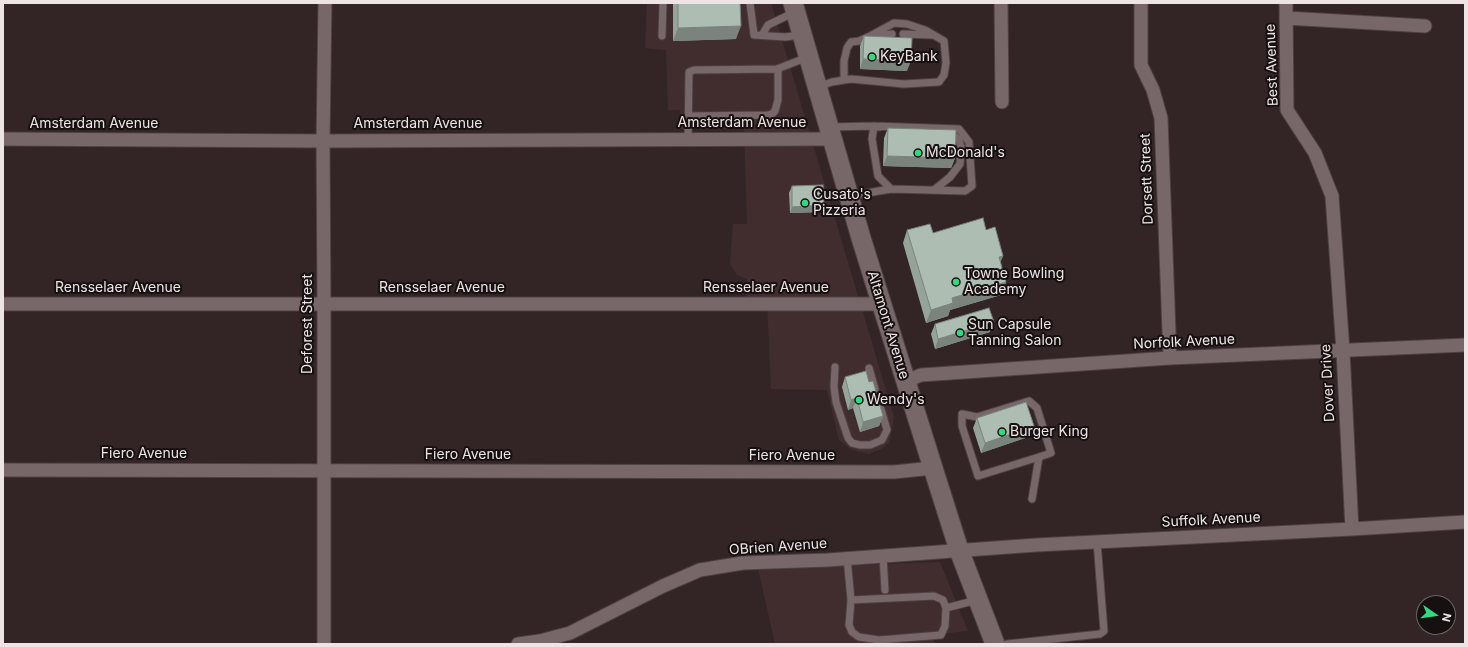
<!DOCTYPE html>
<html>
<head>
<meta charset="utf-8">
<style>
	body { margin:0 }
	#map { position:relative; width:1468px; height:647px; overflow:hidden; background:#332526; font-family:Inter,sans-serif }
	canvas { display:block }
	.frame { position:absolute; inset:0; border:4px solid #eee4e5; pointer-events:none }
	.north { position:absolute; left:1416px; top:595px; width:40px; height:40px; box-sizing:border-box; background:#161010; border:1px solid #6c6565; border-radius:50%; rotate:103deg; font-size:11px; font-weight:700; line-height:16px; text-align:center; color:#eee4e5 }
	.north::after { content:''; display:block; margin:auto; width:14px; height:18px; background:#33d882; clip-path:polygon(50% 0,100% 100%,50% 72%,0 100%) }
</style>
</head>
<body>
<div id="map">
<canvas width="1468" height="647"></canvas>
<div class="frame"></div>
<div class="north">N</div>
</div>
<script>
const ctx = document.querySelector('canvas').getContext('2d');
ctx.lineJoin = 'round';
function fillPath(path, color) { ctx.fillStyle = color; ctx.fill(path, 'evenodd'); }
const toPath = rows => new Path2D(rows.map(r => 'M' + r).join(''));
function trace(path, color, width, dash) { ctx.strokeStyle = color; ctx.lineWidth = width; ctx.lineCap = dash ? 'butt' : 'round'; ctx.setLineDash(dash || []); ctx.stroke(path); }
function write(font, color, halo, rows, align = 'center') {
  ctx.font = font + ' Inter,sans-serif'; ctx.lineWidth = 4; ctx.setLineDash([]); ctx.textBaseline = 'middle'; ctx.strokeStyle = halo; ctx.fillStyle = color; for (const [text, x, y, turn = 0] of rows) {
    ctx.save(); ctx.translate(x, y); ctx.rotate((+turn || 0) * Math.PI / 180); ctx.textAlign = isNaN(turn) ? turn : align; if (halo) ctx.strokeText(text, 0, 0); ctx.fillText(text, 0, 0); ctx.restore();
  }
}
fillPath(toPath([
	[647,3,771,3,894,417,889,443,881,449,869,454,852,450,839,440,827,390,771,389,767,300,746,299,747,279,737,275,730,264,733,224,747,224,744,129,680,129,680,110,668,110,666,50,645,48],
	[940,562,968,631,931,635,935,644,775,644,758,568]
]), '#422d2e');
const service = toPath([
	[750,3,754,35,785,37,801,35],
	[903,34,932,35],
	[762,35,768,25,795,12],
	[662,36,663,3],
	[875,36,892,34],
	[817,87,832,82,844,80,851,79,904,84,939,82,944,75,946,63,944,41,925,30,907,24,894,23,870,36,859,41,851,42,847,48,844,61,844,80],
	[689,116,768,115,772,114,775,111,778,100,778,69],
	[829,127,874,126,959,129,969,142,972,186,965,191,891,189,849,196],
	[879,127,874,126,872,139,878,176,891,189],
	[688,139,689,72,694,70,777,69,808,57],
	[934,190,950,177,960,164,961,147,959,140,951,133,949,133],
	[835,367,834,387,836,402,848,438,852,443,860,445,870,445,882,440,887,430,881,409],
	[869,368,875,389],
	[1032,499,1039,457,978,476,962,426,962,414,977,417,1029,401,1037,408,1051,453,1039,457],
	[883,556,885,590],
	[847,558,851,600,934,596,943,600,946,608,945,626,941,635,879,640,859,637,852,632,849,625,851,600],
	[946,608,977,600],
	[1007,644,1100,634,1104,631,1097,542]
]);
const minor = toPath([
	[1001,3,1002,102],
	[1141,3,1141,65,1153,90,1161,118,1170,358],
	[1286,3,1287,110,1315,153,1332,196,1343,351,1352,529],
	[1286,18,1425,26],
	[3,139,323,141,832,139],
	[3,304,882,304],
	[906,381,921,375,1170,358,1465,345],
	[3,470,894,472,933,468],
	[324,644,324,304,323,141,325,3],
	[518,644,540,641,570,633,663,586,700,570,743,563,828,560,1036,545,1352,529,1465,522]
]);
const secondary = toPath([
	[793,3,861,238,933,468,959,550,995,644]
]);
trace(service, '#4d4142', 9);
trace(minor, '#4d4142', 15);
trace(secondary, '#4d4142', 21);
trace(service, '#786768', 7);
trace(minor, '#786768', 13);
trace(secondary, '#786768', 19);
fillPath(toPath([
	[673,3,740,3,736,39,673,41],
	[864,36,907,71,860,69,860,46],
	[888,128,955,158,951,168,883,166,884,138],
	[792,186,824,205,821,212,790,213,789,193],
	[907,230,933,233,986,230,1003,256,1000,263,1006,282,1001,295,950,310,948,316,926,323,903,243],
	[935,324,990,332,935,349,931,334],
	[845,377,869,382,883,416,879,426,860,432,853,408,848,410,842,387],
	[977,418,1031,436,981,453,973,428]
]), '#96a399');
fillPath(toPath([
	[741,26,736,39,673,41,678,28],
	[863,59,911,61,907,71,860,69],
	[887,156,955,158,951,168,883,166],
	[824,205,821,212,790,213,792,207],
	[1003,256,998,268,999,257],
	[1006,282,1001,295,950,310,948,316,926,323,931,310,952,298],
	[994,322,990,332,935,349,938,339],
	[857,398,853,408,848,410,851,400],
	[883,416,879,426,860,432,863,422],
	[1034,426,1031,436,981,453,985,443]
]), '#7a847d');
const building = toPath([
	[678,3,740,3,741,26,678,28,678,3],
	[864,36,912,38,911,61,863,59,864,36],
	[888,128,956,130,955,158,887,156,888,128],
	[823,185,824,205,792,207,792,186,823,185],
	[983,218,986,230,995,227,1003,256,999,257,1006,282,952,298,953,303,931,310,907,230,930,224,933,233,983,218],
	[989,308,994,322,938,339,935,324,989,308],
	[866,371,869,382,873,381,883,416,863,422,857,398,851,400,845,377,866,371],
	[1026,402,1034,426,985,443,977,418,1026,402]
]);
fillPath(building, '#aebdb2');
trace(building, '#7a847d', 1);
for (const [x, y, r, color] of [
	[872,57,4,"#33d882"],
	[918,153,4,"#33d882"],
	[805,203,4,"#33d882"],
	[956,282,4,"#33d882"],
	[960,333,4,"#33d882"],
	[859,400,4,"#33d882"],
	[1002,432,4,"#33d882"]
]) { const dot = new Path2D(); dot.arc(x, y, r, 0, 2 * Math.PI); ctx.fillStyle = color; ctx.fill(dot); trace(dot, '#161010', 1.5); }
write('14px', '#eee4e5', '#161010', [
	["KeyBank",880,57],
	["McDonald's",926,153],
	["Cusato's",813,195],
	["Pizzeria",813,211],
	["Towne Bowling",964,274],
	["Academy",964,290],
	["Sun Capsule",968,325],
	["Tanning Salon",968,341],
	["Wendy's",867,400],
	["Burger King",1010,432]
], 'left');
write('14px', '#eee4e5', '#161010', [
	["Best Avenue",1272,65,-92],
	["Amsterdam Avenue",742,123],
	["Amsterdam Avenue",94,124],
	["Amsterdam Avenue",418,124],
	["Dorsett Street",1147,179,-92],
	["Rensselaer Avenue",118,288],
	["Rensselaer Avenue",442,288],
	["Rensselaer Avenue",766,288],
	["Deforest Street",308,324,-90],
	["Altamont Avenue",888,325,73],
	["Norfolk Avenue",1184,342,-3],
	["Dover Drive",1328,383,-93],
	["Fiero Avenue",144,454],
	["Fiero Avenue",468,455],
	["Fiero Avenue",792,456],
	["Suffolk Avenue",1211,520,-3],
	["OBrien Avenue",778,547,-4]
]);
</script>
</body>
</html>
